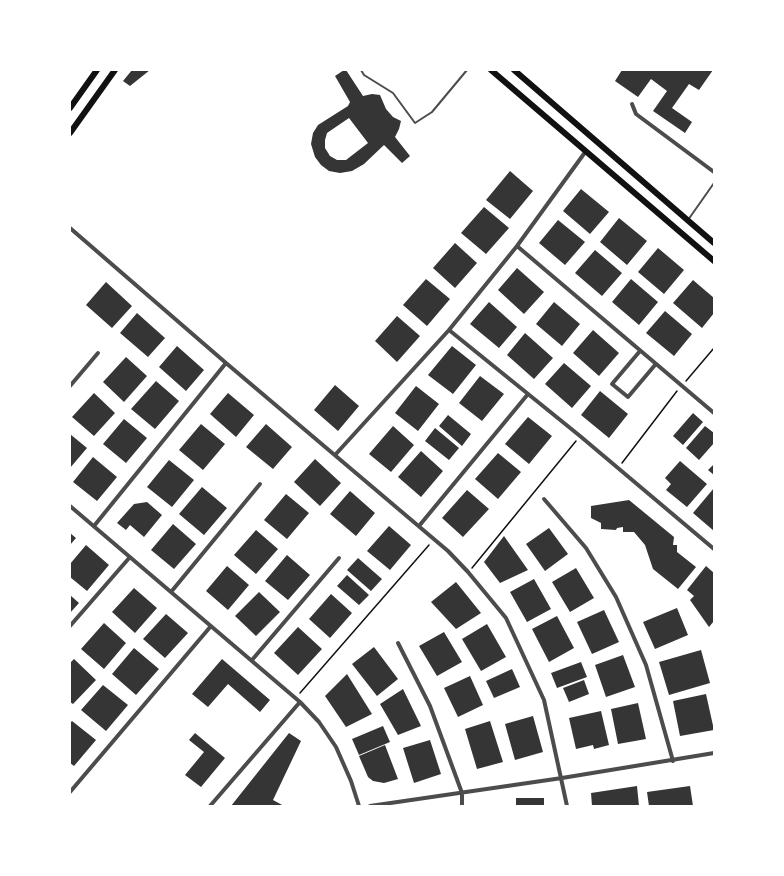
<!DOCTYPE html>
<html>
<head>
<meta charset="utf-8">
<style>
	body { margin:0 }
	#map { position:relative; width:784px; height:876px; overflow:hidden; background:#fff; font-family:Karla,sans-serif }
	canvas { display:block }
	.frame { position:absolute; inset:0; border:71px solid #fff; pointer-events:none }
</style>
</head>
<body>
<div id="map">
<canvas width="784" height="876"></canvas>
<div class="frame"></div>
</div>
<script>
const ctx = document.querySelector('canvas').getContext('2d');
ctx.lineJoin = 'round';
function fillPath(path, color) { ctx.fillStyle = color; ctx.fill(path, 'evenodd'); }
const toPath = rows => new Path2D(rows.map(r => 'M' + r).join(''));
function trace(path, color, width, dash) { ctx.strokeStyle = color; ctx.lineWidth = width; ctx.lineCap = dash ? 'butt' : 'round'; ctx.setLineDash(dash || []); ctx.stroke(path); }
fillPath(toPath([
	[132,70,150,70,130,86,123,81],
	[344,70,346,70,363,96,372,94,380,95,386,109,393,117,401,121,399,129,395,137,410,156,402,163,384,145,364,164,352,171,340,173,329,171,321,165,315,157,311,144,313,133,318,125,348,106,350,102,335,76],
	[349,118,368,143,346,160,337,160,330,156,325,148,325,140,327,133],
	[622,70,713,70,699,90,689,84,672,108,692,122,685,133,653,111,667,91,651,79,638,97,615,81],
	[510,171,533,191,510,219,486,200],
	[581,189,609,212,590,234,563,211],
	[484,207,509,228,486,254,461,233],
	[619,218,647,241,627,265,600,242],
	[558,220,585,242,565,265,539,243],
	[455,243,477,263,455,288,433,268],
	[658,248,684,270,664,294,638,272],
	[595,250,622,273,602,296,575,273],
	[517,268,544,292,524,314,498,290],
	[426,279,450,299,427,326,403,305],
	[631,279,658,302,639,325,612,302],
	[693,280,714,298,714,313,702,328,673,303],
	[106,282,132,306,112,328,86,305],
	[489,302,517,327,499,348,470,324],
	[554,302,580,324,562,346,536,324],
	[665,311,692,334,674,356,646,333],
	[137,313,165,338,148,357,120,333],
	[397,316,420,336,397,362,375,341],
	[593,330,619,353,599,376,573,353],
	[525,333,553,358,534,379,507,355],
	[177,346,204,370,186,391,159,367],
	[452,346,476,365,453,394,428,375],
	[126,357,147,376,124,402,103,382],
	[564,363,591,386,572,408,545,384],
	[480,376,504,394,482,421,459,403],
	[156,381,179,401,155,429,131,409],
	[335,385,359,406,338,431,314,410],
	[416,386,439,404,418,431,395,413],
	[600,391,628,414,609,438,581,415],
	[94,393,115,413,94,436,72,417],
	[228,393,254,415,236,437,210,414],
	[693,413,703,422,683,445,673,436],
	[448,415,471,434,462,446,439,426],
	[528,417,552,436,529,464,505,444],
	[124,419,147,438,126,463,103,444],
	[201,424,225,444,203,470,179,450],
	[266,424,292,447,273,469,246,447],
	[393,426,414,445,391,472,369,454],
	[705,426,714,433,714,443,699,460,686,448],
	[435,428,459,448,449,460,425,441],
	[70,434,87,448,70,468],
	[421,451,443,471,421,497,398,477],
	[498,453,521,472,498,499,475,479],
	[93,457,117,477,97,501,73,482],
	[315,459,341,483,320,506,294,482],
	[169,460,194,480,172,507,147,487],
	[680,461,707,484,687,507,666,490,671,484,665,478],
	[714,464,714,475,708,470],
	[202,487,227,508,204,535,179,514],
	[714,488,714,531,693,513],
	[467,490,489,509,463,537,442,518],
	[350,491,375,513,356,536,330,514],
	[286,494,309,513,287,539,264,520],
	[629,500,674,537,673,545,677,545,677,552,696,567,678,589,653,569,645,545,634,532,623,532,623,527,617,528,616,530,601,529,601,523,591,518,591,506],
	[147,502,162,515,144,537,130,525,126,530,117,523,134,504],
	[173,524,196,544,174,569,151,550],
	[389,526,411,545,390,570,367,551],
	[549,528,568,554,545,571,526,544],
	[256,530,278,549,256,574,234,555],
	[70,533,76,538,70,545],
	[504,536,528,570,500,583,484,562],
	[86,545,109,565,87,591,70,577,70,564],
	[287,555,310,575,288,600,265,581],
	[358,558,382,579,371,591,347,570],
	[227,566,249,585,228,610,206,591],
	[706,566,714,573,714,621,709,627,690,600,694,596,687,590],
	[576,568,594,598,570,612,552,582],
	[347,575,369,595,359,605,337,586],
	[534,579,551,609,527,622,510,592],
	[456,582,481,613,456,629,431,602],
	[134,588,157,608,135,633,112,612],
	[259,592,280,612,256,636,235,616],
	[331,594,352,613,330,638,309,619],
	[70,595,79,603,70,613],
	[677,608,688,635,655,649,643,622],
	[604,610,619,642,592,654,577,622],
	[166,614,188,633,165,658,143,639],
	[557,616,574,648,549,662,532,629],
	[104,623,126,643,104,669,81,649],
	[487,624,506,657,481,671,462,639],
	[298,627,322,649,298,675,274,653],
	[444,632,462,662,437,676,419,646],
	[374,647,398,679,377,696,352,664],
	[134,648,159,669,136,695,112,674],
	[701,650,710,683,669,695,659,662],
	[623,655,635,687,606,697,595,665],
	[74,659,96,680,73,704,70,702,70,663],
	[222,659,270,700,260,712,228,684,208,707,192,694],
	[581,662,587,677,557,688,551,673],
	[512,669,520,687,494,698,486,681],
	[347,674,372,714,346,727,325,696],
	[470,676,483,705,458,717,444,688],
	[584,680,589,694,569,702,563,688],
	[103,685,128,705,106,731,81,710],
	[403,689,421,726,398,735,380,704],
	[706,694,714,730,680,736,673,701],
	[638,703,646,739,618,744,611,709],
	[601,711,609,745,594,749,593,745,576,749,569,718],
	[533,716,543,752,515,760,505,724],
	[72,721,96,740,74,766,70,763,70,723],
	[490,721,503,762,477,769,465,729],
	[383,726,390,742,359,755,352,739],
	[195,733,225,758,201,787,185,775,204,752,189,740],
	[289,733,301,741,273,800,284,806,231,806],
	[430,740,441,774,414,783,403,748],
	[385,745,398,779,384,783,373,781,368,777,359,756],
	[637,786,639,806,592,806,591,793],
	[690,786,693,806,649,806,647,792],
	[516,798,544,798,544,806,516,806]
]), '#353535');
trace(toPath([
	[686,381,714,348],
	[622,463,677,391],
	[472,568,576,441],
	[300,693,429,545]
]), '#111', 1.5);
trace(toPath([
	[361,70,364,75,393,93,415,123,432,112,467,70],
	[688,220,714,183]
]), '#4c4c4c', 2);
trace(toPath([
	[632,104,636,114,714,172],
	[70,228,226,363,448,551,468,572,506,618,544,700,567,806],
	[517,246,714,413],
	[449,330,580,436,714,549],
	[640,351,612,384,628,397,655,365],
	[70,386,98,353],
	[335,455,449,330,517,246,586,151],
	[544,499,586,548,616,597,646,665,673,761],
	[70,506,300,702,319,722,336,747,351,781,359,806],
	[94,526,226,363],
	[419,526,528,394],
	[171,592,260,484],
	[70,626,130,557],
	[398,643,430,706,462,793,462,806],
	[252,660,339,558],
	[70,792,211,626],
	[210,806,300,702],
	[370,806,562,778,714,753]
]), '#4c4c4c', 4);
trace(toPath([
	[70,108,97,70],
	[70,133,115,70]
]), '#111', 6);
trace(toPath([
	[491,70,714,261],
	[514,70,714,243]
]), '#111', 6);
</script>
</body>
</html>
